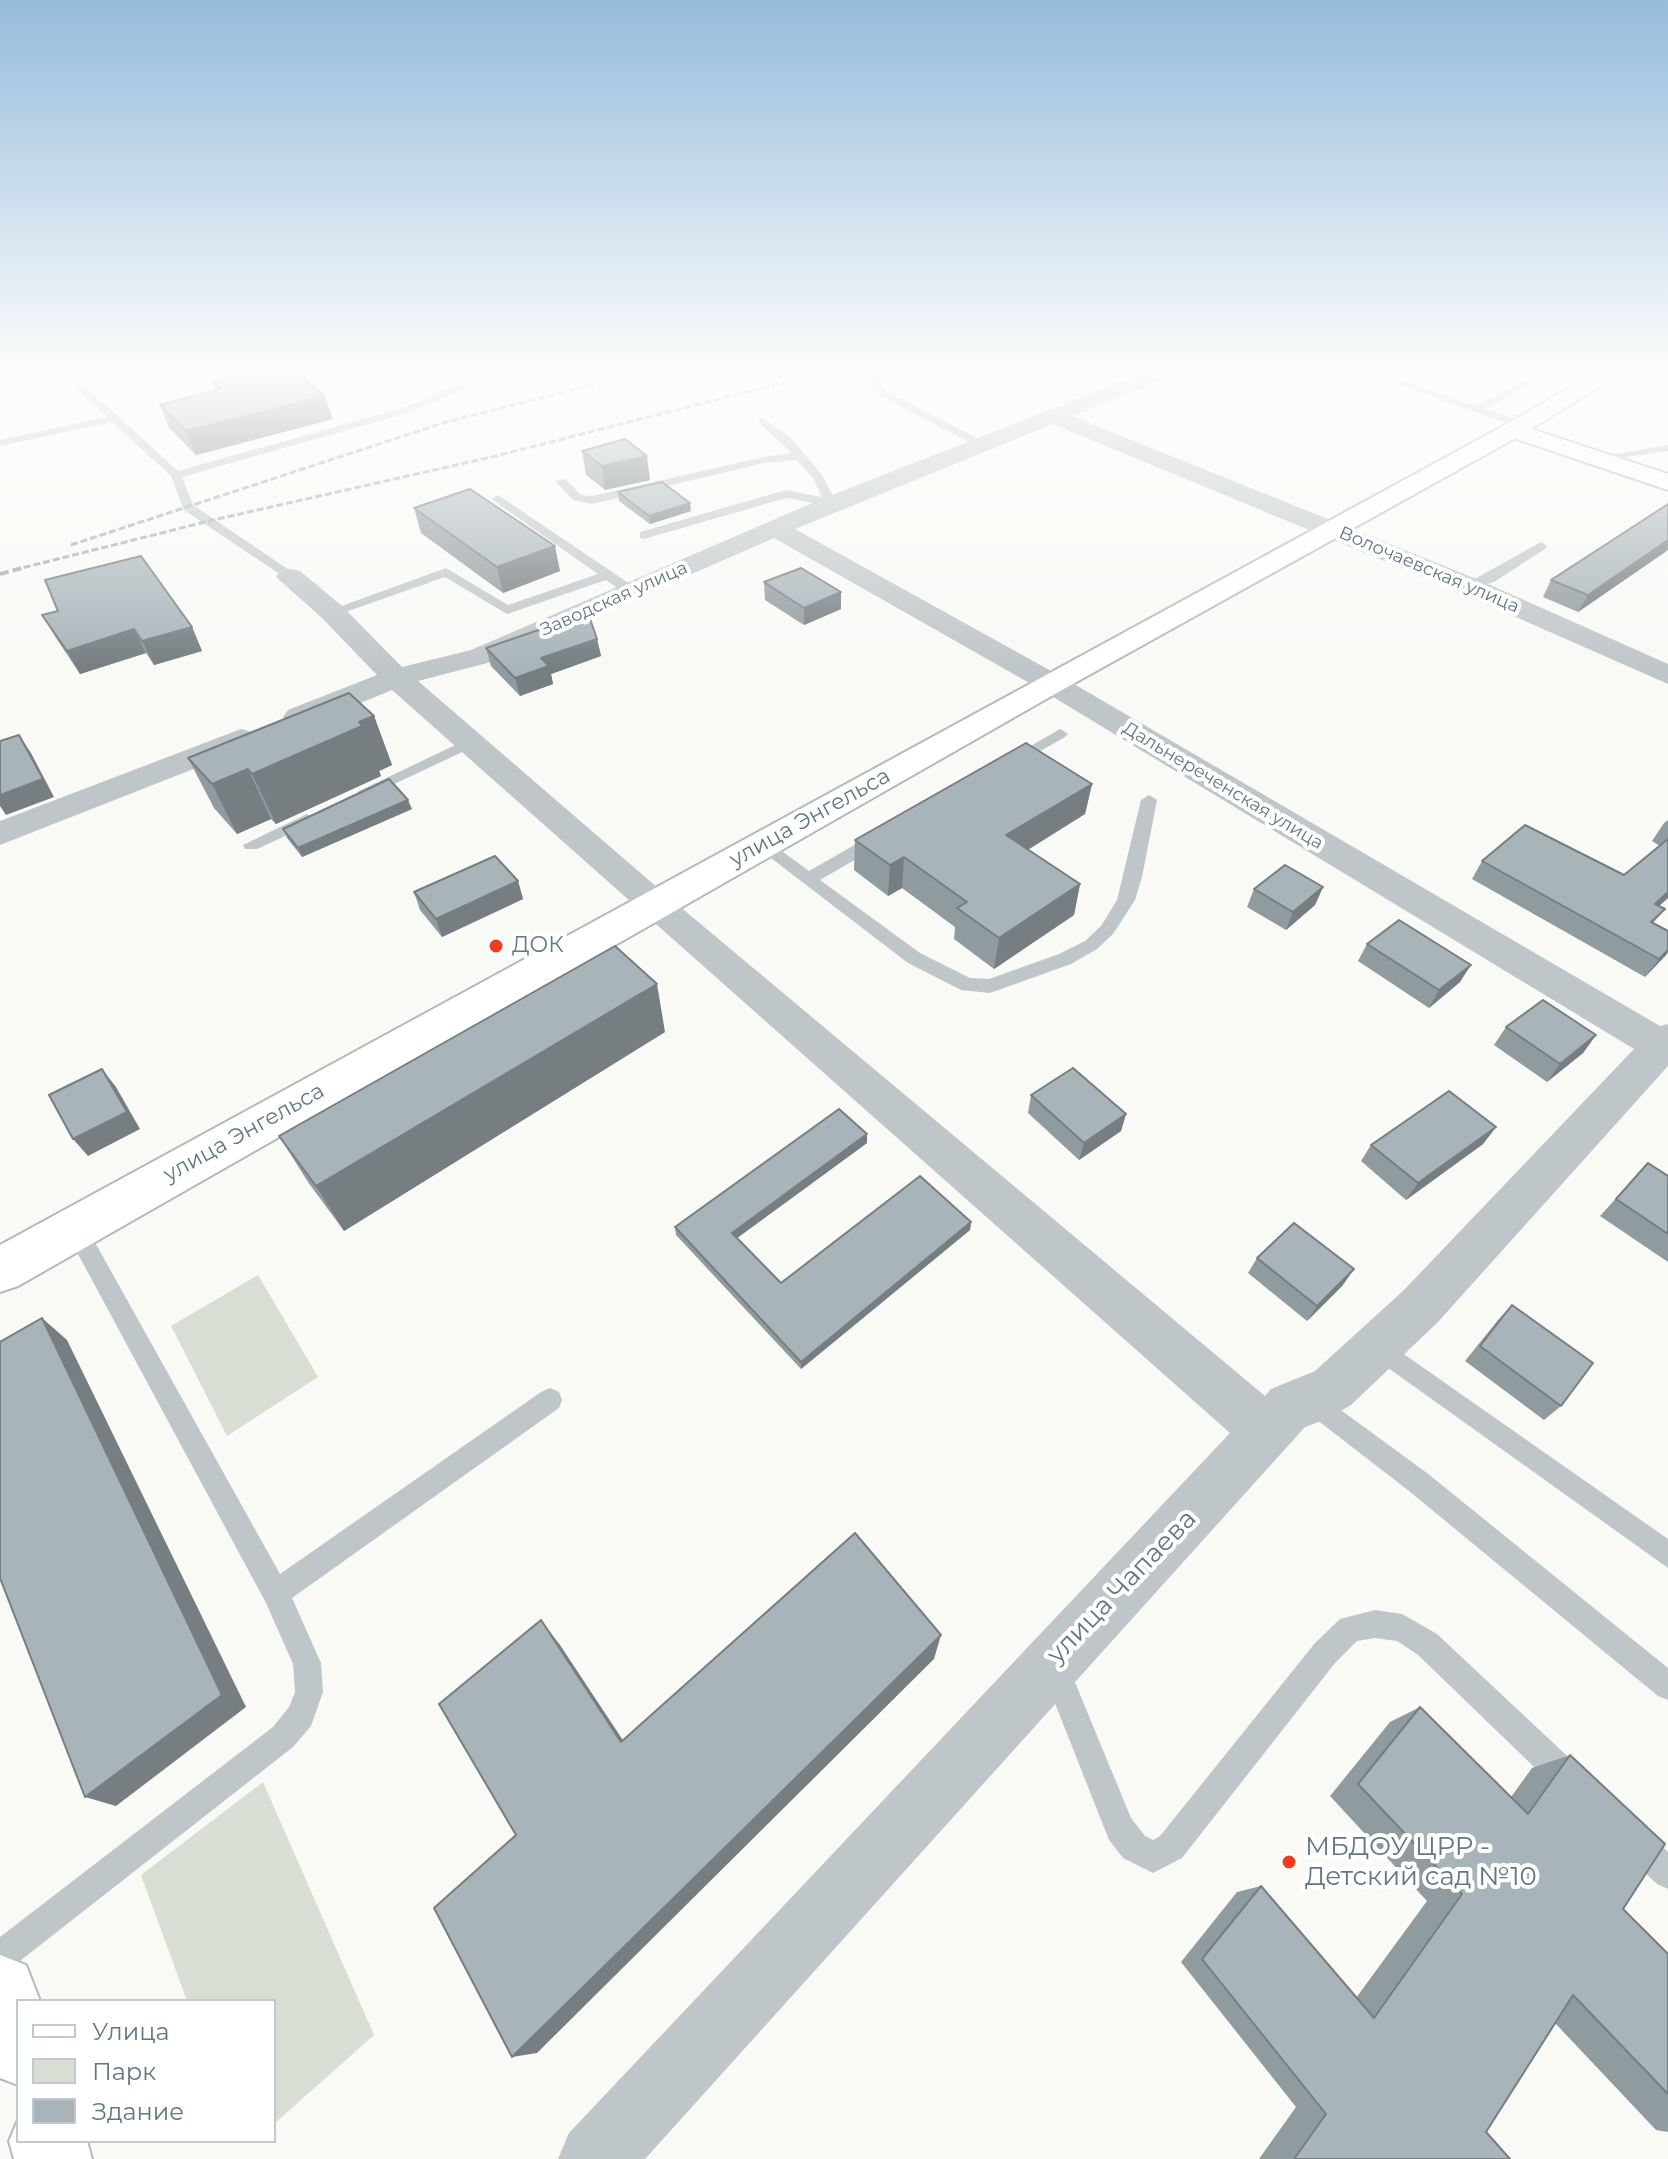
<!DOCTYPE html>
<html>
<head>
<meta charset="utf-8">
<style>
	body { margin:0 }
	#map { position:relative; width:1668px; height:2159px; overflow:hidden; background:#f9f9f6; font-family:Montserrat,sans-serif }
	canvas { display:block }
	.legend { position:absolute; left:16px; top:1999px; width:260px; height:144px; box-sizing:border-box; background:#fff; border:2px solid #c0c9ce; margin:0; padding:10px 14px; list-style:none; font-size:24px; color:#617884 }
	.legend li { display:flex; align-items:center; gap:16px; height:40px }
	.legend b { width:40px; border:2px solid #c0c9ce }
</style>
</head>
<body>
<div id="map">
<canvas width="1668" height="2159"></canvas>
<ul class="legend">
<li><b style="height:10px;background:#fff"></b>Улица</li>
<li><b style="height:22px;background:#d9ded5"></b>Парк</li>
<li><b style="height:22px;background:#a8b4b9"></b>Здание</li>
</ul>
</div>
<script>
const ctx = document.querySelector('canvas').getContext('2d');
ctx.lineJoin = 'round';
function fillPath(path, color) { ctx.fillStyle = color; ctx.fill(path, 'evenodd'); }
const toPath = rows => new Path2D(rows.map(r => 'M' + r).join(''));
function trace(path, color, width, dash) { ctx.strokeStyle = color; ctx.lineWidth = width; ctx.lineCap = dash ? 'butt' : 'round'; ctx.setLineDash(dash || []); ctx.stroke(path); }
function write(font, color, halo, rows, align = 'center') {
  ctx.font = font + ' Montserrat,sans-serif'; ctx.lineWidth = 8; ctx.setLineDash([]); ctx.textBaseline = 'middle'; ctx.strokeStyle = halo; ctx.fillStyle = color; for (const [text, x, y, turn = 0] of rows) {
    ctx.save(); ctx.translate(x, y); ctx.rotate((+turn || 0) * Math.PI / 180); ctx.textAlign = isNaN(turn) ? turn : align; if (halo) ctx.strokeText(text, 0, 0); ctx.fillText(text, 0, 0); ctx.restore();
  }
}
fillPath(toPath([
	[258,1275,318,1377,227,1436,171,1326],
	[263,1782,374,2035,274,2124,274,2001,187,2001,141,1875]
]), '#d9ded5');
const secondary = toPath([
	[1513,423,1668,474,1668,490,1505,435,1501,430,1505,425,1513,423]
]);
const primary = toPath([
	[1605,367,1632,367,1521,435,1062,690,18,1286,0,1292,0,1245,1505,425,1605,367],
	[0,1955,26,1965,40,2001,18,2001,18,2085,0,2078,0,1955],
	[18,2120,18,2141,87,2141,92,2159,14,2159,9,2141,18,2120]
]);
trace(secondary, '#b1babe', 4);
trace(primary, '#b3babe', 4);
fillPath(toPath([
	[53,367,64,367,178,471,403,408,455,386,483,367,495,367,463,390,411,412,182,477,193,505,295,574,295,580,290,581,184,510,171,476,112,422,0,446,0,440,107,417,53,367],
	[882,367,892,367,879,382,886,391,987,443,987,447,979,447,878,395,869,382,882,367],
	[1349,367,1364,367,1475,406,1552,367,1565,367,1485,409,1525,423,1525,427,1521,428,1349,367],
	[1573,367,1590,367,1613,375,1608,378,1573,367],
	[763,418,791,438,822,475,837,504,835,507,786,498,644,539,640,538,640,532,786,490,822,497,813,478,797,460,764,463,592,504,573,500,555,481,565,479,581,495,592,496,764,457,792,453,759,423,759,419,763,418],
	[1668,445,1668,451,1598,461,1592,458,1668,445],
	[498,495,636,588,636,594,626,594,606,580,507,614,445,577,337,615,325,612,446,568,508,605,598,574,494,501,492,499,498,495],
	[1541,542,1547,546,1545,549,1494,582,1469,590,1462,586,1541,542],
	[1060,729,1068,734,1065,737,1018,764,1013,766,1005,761,1060,729],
	[470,738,475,740,475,746,371,795,365,797,357,792,470,738],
	[1149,795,1157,800,1142,877,1135,900,1113,934,1097,949,1071,964,990,993,961,990,908,963,754,845,756,841,768,841,809,871,872,835,884,835,886,839,884,843,820,880,920,953,970,978,989,979,1059,954,1085,941,1101,926,1117,900,1141,800,1149,795],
	[307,814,315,819,313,823,257,849,245,849,243,845,307,814],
	[75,1219,83,1221,280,1574,541,1392,550,1388,559,1392,562,1400,559,1408,292,1598,321,1663,323,1692,311,1726,293,1747,11,1968,0,1973,0,1937,273,1727,289,1707,295,1692,293,1664,266,1603,64,1228,67,1221,75,1219],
	[1378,1336,1668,1539,1668,1568,1370,1355,1366,1347,1370,1339,1378,1336],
	[1312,1389,1427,1473,1668,1668,1668,1700,1658,1696,1409,1491,1303,1409,1300,1401,1303,1393,1312,1389],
	[1375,1610,1402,1614,1437,1634,1580,1768,1584,1779,1580,1790,1569,1794,1558,1790,1417,1654,1397,1641,1375,1638,1357,1641,1335,1663,1182,1858,1153,1873,1123,1858,1109,1840,1041,1668,1045,1658,1055,1654,1065,1658,1131,1818,1145,1836,1153,1840,1160,1836,1315,1643,1340,1619,1375,1610],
	[1636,1828,1647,1832,1668,1852,1668,1889,1657,1884,1625,1854,1621,1843,1625,1832,1636,1828]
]), '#bfc6c9');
fillPath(toPath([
	[1159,367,1188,367,1185,371,1072,416,1479,580,1668,664,1668,684,1459,592,1053,424,795,529,1062,677,1660,1026,1668,1024,1668,1066,1438,1322,1351,1405,1329,1418,1305,1427,645,2159,558,2159,569,2133,1230,1433,392,690,310,724,299,726,288,724,283,717,288,710,377,675,322,618,276,577,280,571,290,569,300,571,342,606,402,667,471,650,822,499,1159,367],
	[774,538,1040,689,1634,1049,1404,1290,1315,1371,1271,1389,1265,1396,666,895,418,681,491,662,774,538],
	[241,729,252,732,257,739,252,746,0,845,0,821,241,729]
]), '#bfc6c9');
fillPath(secondary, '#fff');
fillPath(primary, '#fff');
trace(toPath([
	[71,545,446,422,664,367],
	[14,570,209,521,496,456,844,367]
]), '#a0aab0', 3, [7, 3]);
trace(toPath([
	[0,574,22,568]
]), '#a0aab0', 4, [9, 4]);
fillPath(toPath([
	[222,367,290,367,333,419,196,455,169,428,160,405,216,391,212,381,226,378],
	[582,451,650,480,605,490,586,475],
	[618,492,691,511,650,524,619,501],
	[1668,504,1668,550,1578,612,1543,597,1551,580],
	[414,508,560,571,503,593,421,533],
	[764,582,841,592,841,609,804,625,765,600],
	[42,615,192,627,202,651,154,665,146,653,80,674,56,638],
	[597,639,601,656,551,674,553,684,520,696,491,666,486,648],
	[374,716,392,765,379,771,381,776,276,824,271,819,237,834,214,808,188,758],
	[1092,784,1085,814,1028,850,1080,884,1074,915,994,969,954,939,955,927,902,888,888,896,854,870,855,840],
	[412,809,302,857,287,838,283,829],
	[1668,820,1668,898,1659,906,1665,909,1653,923,1668,953,1645,977,1472,879,1482,861,1624,875,1660,846,1652,841,1664,823],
	[518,881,523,899,442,937,420,910,414,892],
	[1323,887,1315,905,1286,930,1247,907,1254,889],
	[1367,944,1460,982,1429,1008,1358,961],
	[1506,1027,1596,1035,1583,1053,1547,1082,1494,1045],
	[665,1032,344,1231,308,1182,279,1136],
	[1031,1095,1126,1114,1121,1131,1079,1160,1028,1113],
	[1496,1127,1483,1144,1406,1200,1361,1161,1371,1145],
	[867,1134,867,1143,737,1238,781,1283,971,1222,970,1230,801,1369,676,1235,675,1227],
	[1648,1163,1668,1176,1668,1262,1600,1216],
	[1257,1258,1343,1285,1307,1321,1248,1273],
	[1512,1305,1561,1406,1544,1420,1465,1361,1498,1320],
	[1420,1707,1511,1797,1532,1768,1570,1755,1623,1909,1668,1954,1668,2132,1656,2130,1555,2023,1486,2132,1510,2159,1259,2159,1296,2107,1181,1962,1237,1892,1261,1886,1356,1998,1427,1901,1330,1796,1390,1722]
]), '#909b9f');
fillPath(toPath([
	[325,396,333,419,196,455,186,431],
	[647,456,650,480,605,490,602,466],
	[690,503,691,511,650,524,649,516],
	[1668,540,1668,550,1578,612,1588,595],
	[555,546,560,571,503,593,497,567],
	[841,592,841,609,804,625,804,608],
	[192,627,202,651,154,665,142,641],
	[134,629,146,653,80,674,67,651],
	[597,639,601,656,551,674,553,684,520,696,515,678,541,658],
	[374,716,392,765,379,771,381,776,276,824,252,774],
	[19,735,31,753,54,797,6,815,0,806,0,795],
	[248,769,271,819,237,834,212,784],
	[1092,784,1085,814,1001,866,1006,835],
	[408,800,412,809,302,857,298,848],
	[904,857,902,888,888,896,890,865],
	[518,881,523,899,442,937,436,919],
	[1080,884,1074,915,994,969,999,938],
	[1323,887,1315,905,1286,930,1293,912],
	[1668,892,1668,898,1641,922,1655,904],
	[1668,950,1666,955,1645,977,1659,959],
	[1471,965,1460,982,1429,1008,1439,990],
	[657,984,665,1032,344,1231,316,1186],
	[1596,1035,1583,1053,1547,1082,1560,1064],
	[102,1069,116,1087,140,1129,88,1156,73,1139],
	[1126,1114,1121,1131,1079,1160,1084,1143],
	[1496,1127,1483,1144,1406,1200,1418,1183],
	[867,1134,867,1143,733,1241,732,1233],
	[971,1222,970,1230,801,1369,801,1362],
	[1354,1269,1343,1285,1307,1321,1317,1306],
	[42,1318,67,1340,246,1707,116,1806,85,1797],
	[541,1620,560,1645,636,1760,621,1742],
	[941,1635,934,1659,537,2053,512,2057]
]), '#767e82');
const building = toPath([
	[227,367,290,367,325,396,186,431,160,405,221,389,212,381,236,375,227,367],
	[625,439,647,456,602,466,582,451,625,439],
	[662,482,690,503,649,516,618,492,662,482],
	[470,489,555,546,497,567,414,508,470,489],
	[1668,504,1668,540,1588,595,1551,580,1668,504],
	[141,556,192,627,142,641,134,629,67,651,42,615,58,611,45,580,141,556],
	[801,568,841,592,804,608,764,582,801,568],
	[588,613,597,639,541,658,549,666,515,678,486,648,588,613],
	[349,693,374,716,359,722,362,726,252,774,248,769,212,784,188,758,349,693],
	[19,735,43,779,0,795,0,741,19,735],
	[1026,743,1092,784,1006,835,1080,884,999,938,957,908,967,902,904,857,890,865,855,840,1026,743],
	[389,779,408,800,298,848,283,829,389,779],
	[1525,825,1624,875,1668,839,1668,892,1655,904,1665,909,1651,922,1668,931,1668,950,1659,959,1482,861,1525,825],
	[495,856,518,881,436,919,414,892,495,856],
	[1285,865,1323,887,1293,912,1254,889,1285,865],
	[1399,920,1471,965,1439,990,1367,944,1399,920],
	[615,946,657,984,316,1186,279,1136,615,946],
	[1543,1000,1596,1035,1560,1064,1506,1027,1543,1000],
	[1073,1068,1126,1114,1084,1143,1031,1095,1073,1068],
	[102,1069,127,1112,73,1139,49,1095,102,1069],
	[1449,1091,1496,1127,1418,1183,1371,1145,1449,1091],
	[839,1109,867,1134,732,1233,781,1283,920,1176,971,1222,801,1362,675,1227,839,1109],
	[1648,1163,1668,1176,1668,1234,1616,1199,1648,1163],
	[1294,1223,1354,1269,1317,1306,1257,1258,1294,1223],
	[1512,1305,1593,1363,1561,1406,1480,1346,1512,1305],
	[42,1318,222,1695,85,1797,0,1578,0,1342,42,1318],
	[855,1533,941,1635,512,2057,434,1908,516,1835,439,1704,541,1620,621,1742,855,1533],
	[1420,1707,1528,1814,1570,1755,1665,1844,1623,1909,1668,1954,1668,2094,1573,1995,1486,2132,1510,2159,1294,2159,1326,2114,1202,1959,1261,1886,1374,2018,1462,1894,1358,1784,1420,1707]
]);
fillPath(building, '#a8b4b9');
trace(building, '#767e82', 2);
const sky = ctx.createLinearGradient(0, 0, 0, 669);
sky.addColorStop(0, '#95bcdc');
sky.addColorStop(0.55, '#fcfcfb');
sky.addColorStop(1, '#fcfcfb00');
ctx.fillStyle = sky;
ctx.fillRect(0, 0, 1668, 669);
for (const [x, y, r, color] of [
	[496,946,8,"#f23b1e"],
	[1289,1862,8,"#f23b1e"]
]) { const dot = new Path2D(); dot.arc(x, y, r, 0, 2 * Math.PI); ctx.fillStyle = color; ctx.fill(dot); trace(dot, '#fff', 3); }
write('18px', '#617884', '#fff', [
	["Волочаевская улица",1429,570,23],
	["Заводская улица",614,599,-24],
	["Дальнереченская улица",1223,786,31]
]);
write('22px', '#617884', '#fff', [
	["улица Энгельса",810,818,-29],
	["улица Энгельса",244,1133,-29]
]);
write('22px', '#617884', '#fff', [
	["ДОК",512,946]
], 'left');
write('26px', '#617884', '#fff', [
	["улица Чапаева",1122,1587,-46]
]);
write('26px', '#617884', '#fff', [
	["МБДОУ ЦРР -",1305,1847],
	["Детский сад №10",1305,1877]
], 'left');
</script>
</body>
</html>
